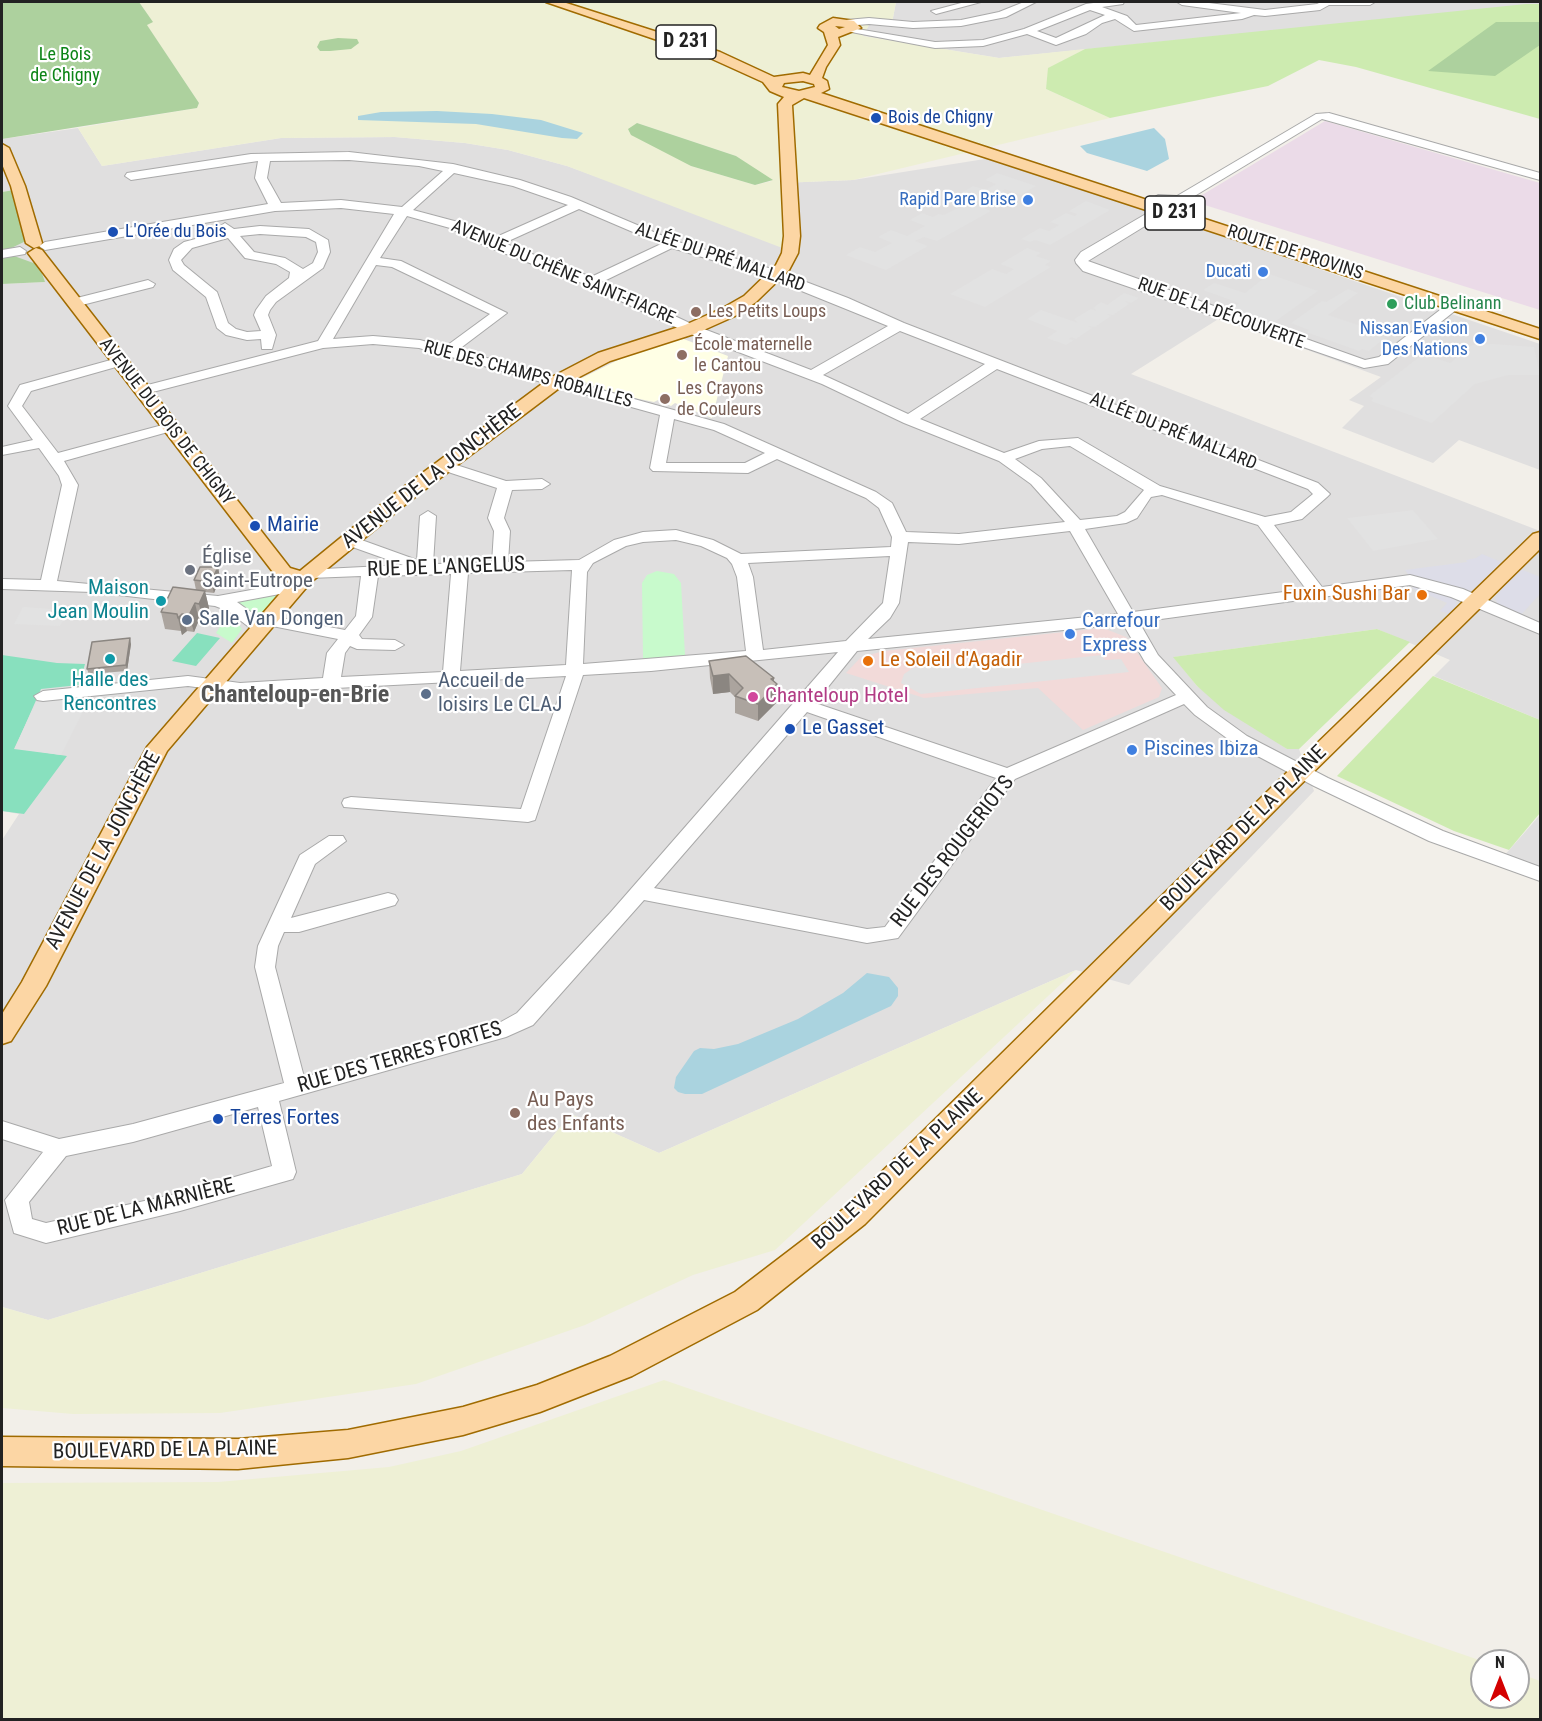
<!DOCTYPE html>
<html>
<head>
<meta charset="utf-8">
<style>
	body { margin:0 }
	#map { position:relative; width:1542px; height:1721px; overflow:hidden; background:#f2efe9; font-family:"Roboto Condensed",sans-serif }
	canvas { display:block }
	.frame { position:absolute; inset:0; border:3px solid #222; pointer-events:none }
	.north { position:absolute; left:1470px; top:1649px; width:60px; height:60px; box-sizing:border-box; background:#fff; border:2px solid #a7a7a7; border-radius:50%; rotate:0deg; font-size:16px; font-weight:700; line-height:24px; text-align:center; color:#222 }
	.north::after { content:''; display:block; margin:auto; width:21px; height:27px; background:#d40000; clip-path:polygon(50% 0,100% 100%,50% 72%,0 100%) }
</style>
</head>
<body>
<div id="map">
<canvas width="1542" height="1721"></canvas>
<div class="frame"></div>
<div class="north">N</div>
</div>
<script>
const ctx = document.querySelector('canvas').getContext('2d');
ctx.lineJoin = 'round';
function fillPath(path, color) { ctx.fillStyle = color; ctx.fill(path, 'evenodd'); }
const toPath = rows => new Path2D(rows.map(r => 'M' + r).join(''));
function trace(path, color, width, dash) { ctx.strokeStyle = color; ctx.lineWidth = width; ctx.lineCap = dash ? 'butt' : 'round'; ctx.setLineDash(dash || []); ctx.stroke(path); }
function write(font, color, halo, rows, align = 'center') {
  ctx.font = font + ' "Roboto Condensed",sans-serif'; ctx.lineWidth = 4.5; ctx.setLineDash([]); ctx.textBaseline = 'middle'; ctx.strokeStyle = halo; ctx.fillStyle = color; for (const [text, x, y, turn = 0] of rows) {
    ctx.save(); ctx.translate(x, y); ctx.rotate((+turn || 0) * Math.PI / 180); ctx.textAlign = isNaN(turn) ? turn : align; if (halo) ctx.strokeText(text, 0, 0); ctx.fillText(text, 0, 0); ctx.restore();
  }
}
fillPath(toPath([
	[896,2,1540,2,1540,4,999,58,863,36,869,25,892,23],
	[78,128,102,166,281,138,395,137,465,143,508,150,567,166,785,245,781,183,853,180,991,158,1540,344,1540,470,1459,440,1433,463,1342,428,1364,406,1349,400,1381,377,1220,318,1131,374,1540,531,1540,720,1434,676,1450,660,1377,629,1174,657,1197,686,1287,749,1299,749,1314,791,1129,985,1076,970,659,1153,571,1114,522,1174,48,1320,2,1307,2,840,19,814,2,811,2,284,45,282,2,251,14,190,2,192,2,139],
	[1540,815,1540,867,1503,857]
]), '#e0dfdf');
fillPath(toPath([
	[1103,628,1126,637,1162,688,1159,697,1083,730,1038,688,924,698,846,673,861,657,884,651]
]), '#f2dad9');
fillPath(toPath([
	[1325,121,1540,183,1540,310,1192,201]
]), '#ebdbe8');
fillPath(toPath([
	[681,338,728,356,712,418,675,403,671,406,658,400,654,402,630,397,632,395,625,392,621,394,592,386,580,379,628,355]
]), '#ffffe5');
fillPath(toPath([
	[139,2,896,2,892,23,869,25,863,36,999,58,1085,49,1049,68,1046,89,1110,118,853,180,781,183,785,249,567,166,508,150,465,143,395,137,281,138,102,166,78,128,197,108,199,103,146,24,152,21],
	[637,123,736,156,772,181,755,185,691,166],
	[1076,970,775,1250,693,1275,585,1325,416,1384,220,1413,73,1414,2,1408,2,1307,48,1320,522,1174,571,1114,659,1153],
	[664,1380,1482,1661,1482,1697,1518,1697,1518,1673,1540,1681,1540,1719,2,1719,2,1483,218,1482,389,1467,461,1451]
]), '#eef0d5');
fillPath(toPath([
	[1526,4,1540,4,1540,119,1356,67,1319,60,1268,86,1110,118,1046,89,1048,68,1085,49],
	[1377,629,1410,642,1299,749,1287,749,1224,710,1197,686,1173,657],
	[1433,676,1540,720,1540,813,1509,850,1454,831,1337,776]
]), '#cdebb0');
fillPath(toPath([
	[2,2,139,2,153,22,147,25,199,103,197,108,2,139],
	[1496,22,1540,22,1540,45,1495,76,1428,71],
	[338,38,357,39,359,43,351,49,330,51,320,51,317,47,320,41],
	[637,123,736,156,773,180,755,185,691,166,631,135,628,129],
	[14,190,28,240,3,252,39,265,45,282,2,284,2,192]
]), '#add19e');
fillPath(toPath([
	[657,571,674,574,681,583,685,655,643,659,642,583,647,575],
	[285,591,262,617,256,617,238,605,236,601],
	[227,616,237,622,242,629,232,643,216,633]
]), '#c8facc');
fillPath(toPath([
	[197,633,220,638,196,666,172,661],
	[2,655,57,663,85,664,79,685,41,689,15,748,67,756,24,814,2,811]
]), '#88e0be');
fillPath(toPath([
	[997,173,1036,186,1021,195,1005,189,1002,191,1017,197,1002,205,986,200,976,205,991,211,937,241,924,237,915,241,928,246,886,270,846,255,860,247,875,252,892,243,878,237,891,230,907,236,925,226,910,220,922,213,933,217,939,214,944,215,958,208,942,202,954,195,971,201,975,199,961,193,973,186,986,190,996,184,985,180],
	[1086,201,1110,210,1050,245,1035,240,1030,242,1021,239,1040,228,1049,231,1059,225,1050,222,1066,213,1075,216,1077,214,1069,211],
	[1027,248,1041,253,1036,256,1051,261,1045,265,1051,267,985,307,950,294,992,269,1006,274,1014,269,1000,264],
	[1269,274,1318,291,1273,323,1232,309,1239,303,1203,290,1214,283,1245,293],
	[1348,289,1358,293,1328,315,1382,333,1379,336,1385,338,1369,351,1362,349,1359,351,1306,332,1309,330,1291,323,1322,301,1326,302],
	[1124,293,1139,298,1131,303,1125,301,1129,304,1113,315,1106,314,1111,316,1095,327,1087,326,1092,328,1076,339,1071,337,1069,339,1074,340,1066,345,1047,338,1057,331,1027,319,1041,310,1078,323,1074,319,1091,309,1097,311,1093,308,1101,302,1107,305],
	[1493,344,1534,347,1540,375,1508,375,1475,384,1432,423,1371,401,1373,398,1369,396,1423,354,1450,363,1472,345],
	[1413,510,1438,539,1373,551,1347,518],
	[54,606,72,606,60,626,14,624,23,607,52,609],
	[1102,655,1105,660,1121,659,1129,672,921,694,901,683,904,674,913,668,996,659,999,666],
	[90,698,61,755,14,749,36,702]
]), '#e2e2e2');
fillPath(toPath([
	[1482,554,1506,564,1479,590,1459,590,1410,577,1405,570,1467,562,1466,560,1476,558],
	[1518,568,1540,577,1540,594,1519,617,1499,607,1495,598],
	[1419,584,1452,596,1456,600,1457,608,1452,615,1440,611,1447,603,1412,588]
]), '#dddde8');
fillPath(toPath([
	[437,111,492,114,541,120,583,133,577,139,562,138,476,124,358,120,358,116,381,112],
	[1154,128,1165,139,1169,159,1147,171,1087,153,1080,146],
	[867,973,889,977,898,988,898,996,891,1006,702,1094,685,1094,678,1092,674,1088,676,1077,694,1051,700,1048,714,1049,738,1044,798,1019,843,993]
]), '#aad3df');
const minor = toPath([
	[965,2,981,2,936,14,931,11,965,2],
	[1024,2,1036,2,1006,17,961,26,913,28,869,24,846,26,841,23,846,20,869,18,913,22,961,20,999,12,1024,2],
	[1101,2,1124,2,1123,4,1102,7,1127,16,1136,25,1241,13,1182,5,1177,2,1201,2,1265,10,1317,4,1321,2,1375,2,1370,5,1329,5,1320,10,1265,16,1254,15,1242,19,1134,31,1115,19,1102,23,1086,34,1056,45,1027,34,983,46,935,48,846,31,851,28,935,42,983,40,1024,29,1086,4,1101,2],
	[1090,10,1105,15,1056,38,1037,31,1090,10],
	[1329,113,1540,173,1540,180,1322,119,1183,203,1158,203,1152,199,1158,195,1177,196,1316,114,1329,113],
	[349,152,453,164,520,180,571,197,675,241,772,269,848,298,904,323,1318,483,1330,494,1327,497,1302,519,1274,525,1322,587,1410,575,1463,589,1540,623,1540,634,1451,597,1410,585,1139,622,1158,655,1207,707,1247,736,1328,778,1443,831,1540,867,1540,881,1429,841,1314,786,1235,744,1195,715,1184,704,1015,779,898,938,867,943,644,900,533,1025,506,1037,279,1101,296,1172,293,1179,180,1211,46,1243,14,1233,5,1200,43,1152,2,1139,2,1121,59,1139,133,1124,284,1083,255,967,258,946,300,855,329,836,343,836,346,841,315,864,291,918,388,893,395,895,398,900,395,905,388,907,299,932,284,932,278,946,275,967,304,1077,499,1023,517,1013,610,913,838,652,651,671,583,675,535,820,528,822,344,807,342,803,344,799,351,797,521,809,566,676,240,693,188,686,43,701,37,700,34,696,43,691,188,676,240,683,323,678,327,653,338,639,267,625,266,631,254,631,228,611,215,606,92,592,2,589,2,579,41,580,62,485,59,476,39,448,2,455,2,447,33,440,8,406,20,385,118,358,125,362,123,365,31,391,22,406,58,453,170,423,177,427,175,430,64,461,78,485,57,581,218,596,295,582,303,587,301,590,237,602,259,618,266,615,345,630,356,616,361,576,310,578,304,576,302,573,304,570,403,565,344,544,342,541,344,538,356,538,417,560,420,516,428,511,436,516,433,564,492,563,494,531,488,518,497,488,439,469,436,466,444,461,506,481,542,479,550,484,542,489,512,490,504,518,510,531,508,562,579,560,614,540,643,532,676,530,713,540,741,554,891,547,892,537,879,508,866,498,777,459,748,473,653,471,650,468,660,415,419,348,373,344,323,348,141,395,134,391,136,388,318,341,394,214,341,208,275,211,45,250,39,246,45,242,268,204,255,178,258,161,131,180,125,176,127,173,251,154,349,152],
	[349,160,419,166,443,171,402,207,341,200,281,203,267,178,270,161,349,160],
	[454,173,513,186,568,205,494,238,458,222,413,210,454,173],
	[579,209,661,244,591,277,504,243,579,209],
	[407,216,450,228,488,247,587,285,686,332,822,384,904,423,999,461,1031,484,1065,522,959,534,906,532,892,503,876,492,724,424,458,350,507,313,401,261,380,258,407,216],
	[672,248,762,275,888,326,811,370,696,326,602,282,672,248],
	[376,265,392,267,490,314,445,347,420,340,373,336,333,339,376,265],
	[900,331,985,364,908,414,823,375,900,331],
	[997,369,1308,489,1313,494,1291,512,1265,517,1160,486,1078,438,1039,441,1004,453,920,419,997,369],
	[674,419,714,430,765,453,745,463,666,463,674,419],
	[1070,446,1144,490,1125,512,1117,516,1080,520,1041,478,1015,459,1042,449,1070,446],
	[1162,495,1258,525,1306,589,1133,612,1085,529,1126,523,1137,518,1151,497,1162,495],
	[1070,531,1118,614,868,639,890,618,899,603,908,542,959,544,1070,531],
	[676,540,701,546,727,558,732,564,737,577,746,651,583,664,587,572,593,563,626,546,643,542,676,540],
	[890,556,883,603,846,641,763,650,753,577,748,563,890,556],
	[572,570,566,665,460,671,468,573,572,570],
	[451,574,443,672,341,677,345,653,350,646,357,649,395,650,404,645,395,640,362,639,359,635,372,617,378,576,451,574],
	[1123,624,1145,662,1176,695,1007,768,815,703,857,651,1123,624],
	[807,712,996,778,885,927,867,929,654,888,807,712],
	[258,1107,272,1166,180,1193,46,1223,32,1219,29,1202,66,1156,133,1142,258,1107],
	[1178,210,1182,211,1182,217,1158,218,1088,261,1365,360,1379,357,1449,303,1459,303,1461,306,1388,364,1364,368,1083,271,1076,263,1075,260,1081,252,1151,211,1178,210],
	[225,223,234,229,260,226,309,229,328,240,330,252,323,268,276,302,270,310,268,315,276,335,272,349,262,349,261,339,247,340,226,335,217,328,206,297,173,270,169,260,174,249,184,242,222,232,219,227,225,223],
	[260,234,306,237,316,242,318,252,313,263,303,269,285,258,254,252,240,236,260,234],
	[228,238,245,258,276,264,290,272,289,278,266,296,256,310,254,315,261,331,247,332,236,329,228,323,217,292,184,265,181,260,192,248,228,238],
	[20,247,26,251,25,254,2,258,2,250,20,247],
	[148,280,155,284,153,287,74,307,67,303,69,300,148,280]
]);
const major = toPath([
	[546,2,563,2,720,52,774,77,803,73,810,75,828,45,824,32,818,28,820,25,833,18,854,21,861,28,838,37,840,45,826,67,822,78,827,81,829,89,821,93,1540,329,1540,339,804,98,792,105,800,236,798,253,789,270,756,302,735,316,697,333,610,361,562,386,407,503,311,582,167,751,46,986,11,1041,2,1044,2,1014,22,982,147,747,290,582,276,576,28,253,36,248,42,250,290,568,300,571,393,495,550,378,598,353,685,325,723,308,744,296,776,265,782,253,784,236,778,104,784,97,770,91,763,82,710,58,546,2],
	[835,26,845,27,839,29,835,26],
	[803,81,814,84,815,87,799,91,782,87,784,83,803,81],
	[2,144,9,148,25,186,42,243,40,246,34,248,26,243,11,186,2,164,2,144],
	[1540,532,1540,549,1289,796,865,1224,757,1310,632,1376,540,1412,463,1435,348,1458,238,1469,2,1466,2,1437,238,1439,348,1430,463,1407,537,1385,610,1356,735,1292,845,1208,1273,786,1533,534,1540,532]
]);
trace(minor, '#a9a9a9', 2);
trace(major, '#a06b00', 3);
fillPath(minor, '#fff');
fillPath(major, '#fcd6a4');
fillPath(toPath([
	[218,567,220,578,214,593,205,592,209,608,203,621,199,620,194,632,187,631,182,635,181,631,165,629,161,612,196,590,194,580],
	[131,644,127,671,89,674,87,669],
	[709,661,774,678,774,681,777,684,777,702,758,721,735,713,735,697,730,692,713,694,710,678]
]), '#aba49e');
fillPath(toPath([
	[218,567,220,578,214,593,211,582],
	[205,591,209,608,203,621,199,604],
	[195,603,199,620,194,632,189,615],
	[182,614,187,631,182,635,178,618],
	[130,638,131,644,127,671,126,665],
	[729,674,730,692,713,694,713,676],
	[774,678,773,688,777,684,777,702,758,721,758,704,771,679]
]), '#8b8681');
const building = toPath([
	[200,567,218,567,211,582,194,580,200,567],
	[173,587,205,591,199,604,195,603,189,615,182,614,178,618,177,614,161,612,173,587],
	[130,638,126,665,87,669,92,642,130,638],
	[746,656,774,678,771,679,777,684,758,704,735,696,743,688,729,674,713,676,709,661,746,656]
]);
fillPath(building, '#c7bfb8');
trace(building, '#8b8681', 1.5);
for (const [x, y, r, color] of [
	[876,118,6,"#1a4fb4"],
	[1028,200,6,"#3f7fe0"],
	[113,232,6,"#1a4fb4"],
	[1263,272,6,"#3f7fe0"],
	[1392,304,6,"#2e9e5b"],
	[696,312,6,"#8d6e63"],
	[1480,339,6,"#3f7fe0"],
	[682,355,6,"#8d6e63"],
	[665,399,6,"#8d6e63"],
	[255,526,6,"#1a4fb4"],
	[190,570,6,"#6b7280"],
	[1422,595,6,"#e8710a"],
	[161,601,6,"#0f9aa8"],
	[187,620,6,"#5c6f8a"],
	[1070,634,6,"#3f7fe0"],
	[110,659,6,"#0f9aa8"],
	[868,661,6,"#e8710a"],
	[426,694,6,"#5c6f8a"],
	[753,697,6,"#d1479c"],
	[790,729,6,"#1a4fb4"],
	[1132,750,6,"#3f7fe0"],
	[515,1113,6,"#8d6e63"],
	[218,1119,6,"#1a4fb4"]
]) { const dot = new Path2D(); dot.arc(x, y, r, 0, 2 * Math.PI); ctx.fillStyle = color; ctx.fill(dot); trace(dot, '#fff', 2); }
write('18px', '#0c8416', '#fff', [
	["Le Bois",65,55],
	["de Chigny",65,76]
]);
write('18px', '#164399', '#fff', [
	["Bois de Chigny",888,118],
	["L'Orée du Bois",125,232]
], 'left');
write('18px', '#366cbe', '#fff', [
	["Rapid Pare Brise",1016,200],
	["Ducati",1251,272],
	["Nissan Evasion",1468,329],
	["Des Nations",1468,350]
], 'right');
write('18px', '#222', '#fff', [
	["ROUTE DE PROVINS",1295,253,18],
	["ALLÉE DU PRÉ MALLARD",720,258,19],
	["AVENUE DU CHÊNE SAINT-FIACRE",563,273,23],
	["RUE DE LA DÉCOUVERTE",1221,314,20],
	["RUE DES CHAMPS ROBAILLES",528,375,15],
	["AVENUE DU BOIS DE CHIGNY",166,422,52],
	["ALLÉE DU PRÉ MALLARD",1173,432,22]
]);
write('18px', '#27864d', '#fff', [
	["Club Belinann",1404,304]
], 'left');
write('18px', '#785e54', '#fff', [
	["Les Petits Loups",708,312],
	["École maternelle",694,345],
	["le Cantou",694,366],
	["Les Crayons",677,389],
	["de Couleurs",677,410]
], 'left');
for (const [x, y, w] of [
	[686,42,60],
	[1175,213,60]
]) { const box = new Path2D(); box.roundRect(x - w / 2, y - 17, w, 34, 4.5); ctx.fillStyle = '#fff'; ctx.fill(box); trace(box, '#222', 1.5); }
write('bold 20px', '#222', null, [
	["D 231",686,42],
	["D 231",1175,213]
]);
write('21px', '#222', '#fff', [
	["AVENUE DE LA JONCHÈRE",432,477,-38],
	["RUE DE L'ANGELUS",446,568,-2],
	["BOULEVARD DE LA PLAINE",1244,829,-45],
	["AVENUE DE LA JONCHÈRE",104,851,-62],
	["RUE DES ROUGERIOTS",953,852,-52],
	["RUE DES TERRES FORTES",400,1058,-16],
	["BOULEVARD DE LA PLAINE",898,1170,-43],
	["RUE DE LA MARNIÈRE",146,1208,-14],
	["BOULEVARD DE LA PLAINE",165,1451,-1]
]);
write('21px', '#164399', '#fff', [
	["Mairie",267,526],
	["Le Gasset",802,729],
	["Terres Fortes",230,1119]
], 'left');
write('21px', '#5b616d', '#fff', [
	["Église",202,558],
	["Saint-Eutrope",202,582]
], 'left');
write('21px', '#0d838f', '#fff', [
	["Maison",149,589],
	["Jean Moulin",149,613],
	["Halle des",110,681,"center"],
	["Rencontres",110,705,"center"]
], 'right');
write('21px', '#c56008', '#fff', [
	["Fuxin Sushi Bar",1410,595],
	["Le Soleil d'Agadir",880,661,"left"]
], 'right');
write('21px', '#4e5e75', '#fff', [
	["Salle Van Dongen",199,620],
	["Accueil de",438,682],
	["loisirs Le CLAJ",438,706]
], 'left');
write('21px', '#366cbe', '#fff', [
	["Carrefour",1082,622],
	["Express",1082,646],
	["Piscines Ibiza",1144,750]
], 'left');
write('21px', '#b23c85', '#fff', [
	["Chanteloup Hotel",765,697]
], 'left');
write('21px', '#785e54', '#fff', [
	["Au Pays",527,1101],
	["des Enfants",527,1125]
], 'left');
write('bold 24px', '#555', '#fff', [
	["Chanteloup-en-Brie",295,696]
]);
</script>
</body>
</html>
